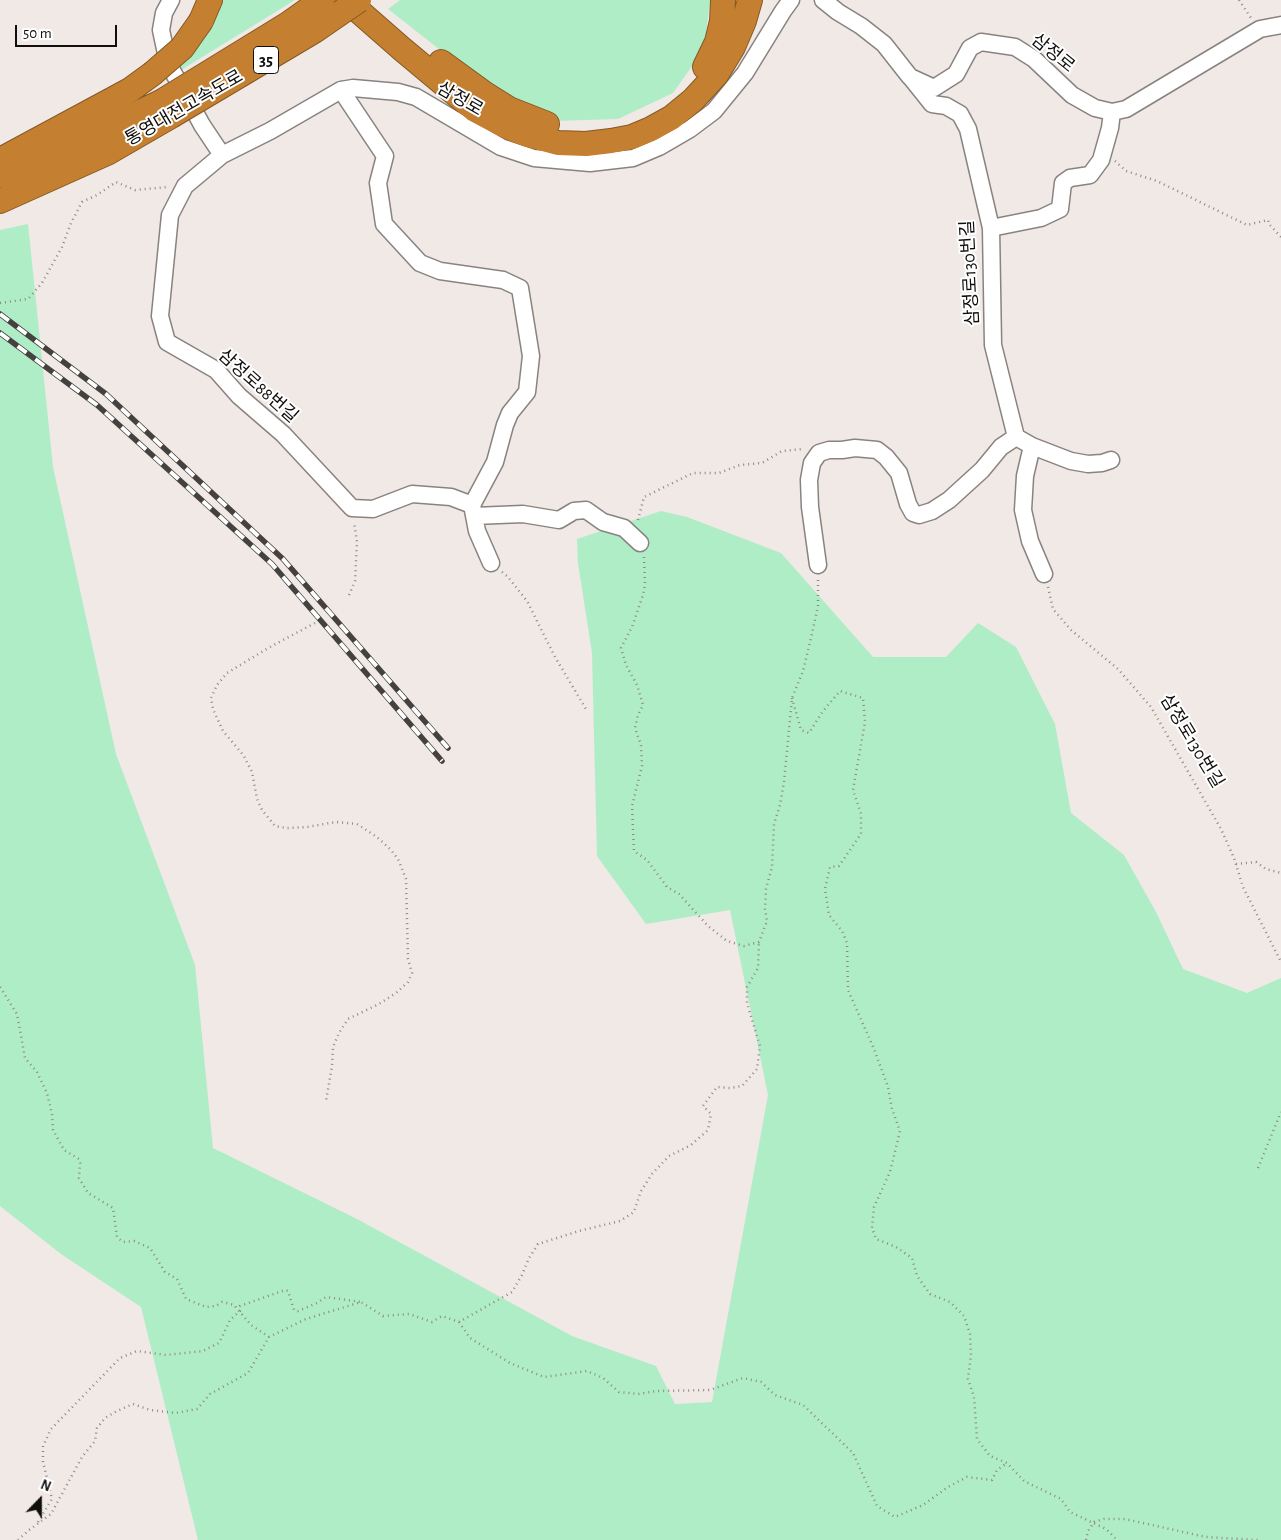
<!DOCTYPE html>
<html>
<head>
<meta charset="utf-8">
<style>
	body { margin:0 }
	#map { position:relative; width:1281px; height:1540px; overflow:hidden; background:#f0e9e6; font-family:"Alegreya Sans",sans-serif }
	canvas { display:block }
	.north { position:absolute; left:15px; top:1475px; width:50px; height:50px; -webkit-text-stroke:4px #fff; paint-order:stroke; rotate:22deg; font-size:14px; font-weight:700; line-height:20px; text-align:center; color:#110f0e }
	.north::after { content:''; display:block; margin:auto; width:18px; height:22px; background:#110f0e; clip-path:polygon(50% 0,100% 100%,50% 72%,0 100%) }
	.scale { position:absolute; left:15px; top:25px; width:102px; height:22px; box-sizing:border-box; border:2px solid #110f0e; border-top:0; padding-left:6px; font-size:15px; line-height:18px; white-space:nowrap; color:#110f0e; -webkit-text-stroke:4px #fff; paint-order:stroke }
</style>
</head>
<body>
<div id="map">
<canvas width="1281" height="1540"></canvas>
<div class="north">N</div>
<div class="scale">50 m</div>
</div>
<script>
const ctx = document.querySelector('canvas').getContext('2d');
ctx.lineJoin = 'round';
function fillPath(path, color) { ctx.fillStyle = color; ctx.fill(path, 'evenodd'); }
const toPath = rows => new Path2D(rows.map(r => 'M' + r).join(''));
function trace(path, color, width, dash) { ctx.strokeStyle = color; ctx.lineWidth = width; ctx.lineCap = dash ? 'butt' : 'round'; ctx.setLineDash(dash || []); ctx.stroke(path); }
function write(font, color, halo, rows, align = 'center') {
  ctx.font = font + ' "Alegreya Sans","Noto Sans KR",sans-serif'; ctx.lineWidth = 4; ctx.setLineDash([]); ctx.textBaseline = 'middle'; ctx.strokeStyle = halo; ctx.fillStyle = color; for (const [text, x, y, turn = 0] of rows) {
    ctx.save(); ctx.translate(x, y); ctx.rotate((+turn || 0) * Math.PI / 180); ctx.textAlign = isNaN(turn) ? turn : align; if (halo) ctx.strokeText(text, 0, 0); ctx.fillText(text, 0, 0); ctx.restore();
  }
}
fillPath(toPath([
	[221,0,295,0,160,83],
	[400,0,710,0,710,1,704,49,673,93,618,119,553,121,482,83,388,9],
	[28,224,53,467,116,754,195,965,213,1148,357,1219,572,1336,656,1366,675,1404,712,1402,768,1095,730,910,646,924,597,856,592,653,578,563,577,539,661,511,687,517,781,553,873,657,946,657,978,623,1016,647,1055,724,1071,813,1124,855,1156,912,1183,969,1247,993,1281,978,1281,1540,198,1540,141,1307,61,1254,0,1206,0,230]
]), '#afedc6');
const minor = toPath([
	[171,0,164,13,161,30,168,63,202,125,222,155],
	[823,0,838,12,861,26,884,44,910,77,934,88,956,74,970,48,981,42,1015,47,1034,59,1072,95,1095,108,1112,112,1126,109,1260,29,1281,25],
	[912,79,932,104,946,106,960,114,968,129,991,228,993,345,1016,437,1032,446,1071,461,1088,464,1102,463,1111,460],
	[341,90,385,156,378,183,384,224,420,263,440,271,503,280,520,288,531,356,527,392,510,413,505,425,495,462,472,505,477,531,491,563],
	[991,228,1041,218,1060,209,1063,183,1070,178,1090,175,1101,160,1110,128,1112,112],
	[1032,446,1025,476,1023,510,1030,541,1044,574],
	[472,505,451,497,412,494,373,509,352,508,283,434,239,396,216,370,167,342,160,316,170,215,185,186,222,155,270,131,341,90,353,88,398,92,416,97,501,147,534,158,590,163,633,158,659,147,690,129,714,111,745,73,783,11,791,0],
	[474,516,523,514,559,520,574,511,586,510,603,522,624,528,640,543],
	[818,565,810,507,809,480,812,463,819,453,829,450,842,450,855,448,877,450,886,457,899,473,908,504,913,513,919,515,932,511,949,500,982,470,1001,447,1016,437]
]);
const highway = toPath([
	[346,0,402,49,475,110,505,126,528,135,558,143,586,144,611,141,632,137,651,129,671,118,693,100,716,75,733,47,744,21,750,0],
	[201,21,210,0],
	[441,62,485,94,509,109,547,124],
	[705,67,717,42,722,21,723,0],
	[2,159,130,90,152,74],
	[0,175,81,140,161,102],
	[0,201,107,153,171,116]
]);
trace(minor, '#898380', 19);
trace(highway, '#855824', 26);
trace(toPath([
	[1239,0,1251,18],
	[1115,161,1126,171,1157,181,1247,225,1268,220,1269,224,1281,237],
	[0,303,28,299,42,283,62,247,71,223,82,202,97,195,116,182,135,190,168,187],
	[638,520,644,497,693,473,719,473,740,465,762,463,782,451,803,449],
	[644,557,645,585,643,595,632,627,621,648,626,665,637,685,643,705,638,715,635,728,641,745,642,766,632,806,634,851,647,860,667,887,679,894,708,926,727,941,744,946,759,942,767,921,765,909,766,889,772,867,774,824,780,805,784,782,792,698,803,671,811,638,818,606,818,579],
	[502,572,508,577,527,601,555,657,586,709],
	[1048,587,1053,609,1071,630,1118,669,1151,707,1221,829,1234,858,1243,887,1281,962],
	[349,595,355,581,357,542,354,522],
	[315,623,270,647,227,673,217,685,211,698,213,709,223,731,244,756,252,772,257,799,262,810,275,826,286,828,307,827,336,822,357,824,377,837,391,850,398,859,406,879,408,959,412,973,408,982,396,993,379,1004,348,1019,339,1033,333,1047,332,1066,326,1101],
	[792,698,801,730,809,733,823,711,840,691,863,698,865,722,853,790,861,814,861,834,839,866,830,867,825,889,829,915,842,931,847,943,848,990,874,1049,888,1087,892,1109,900,1131,890,1172,874,1207,872,1228,876,1239,896,1247,912,1258,917,1276,930,1294,950,1302,964,1316,970,1334,971,1355,968,1379,974,1397,977,1439,990,1456,1007,1463,1024,1481,1061,1499,1070,1512,1106,1529,1117,1540],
	[1236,864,1256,862,1266,869,1281,873],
	[0,987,17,1014,25,1058,37,1072,47,1093,52,1114,53,1130,64,1150,79,1159,80,1163,79,1178,88,1193,113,1208,117,1237,123,1242,134,1241,150,1248,165,1272,177,1279,186,1299,206,1307,216,1306,222,1302,234,1305,251,1325,269,1337],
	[1258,1168,1281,1112],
	[459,1322,470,1338,510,1363,544,1377,587,1371,603,1378,619,1392,638,1394,657,1391,710,1390,743,1378,761,1382,775,1395,803,1405,853,1453,877,1506,895,1517,923,1505,948,1487,967,1477,992,1480,997,1470,1007,1463],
	[38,1522,52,1499,43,1462,43,1446,51,1429,120,1358,137,1351,166,1355,203,1351,219,1343,230,1320,240,1311,240,1306,285,1290,288,1291,294,1310,298,1311,317,1303,326,1297,361,1302],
	[18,1540,29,1530,51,1514,82,1457,95,1441,97,1428,105,1418,117,1411,133,1404,150,1410,176,1413,197,1409,210,1394,248,1373,269,1337,306,1319,361,1302,383,1316,409,1314,432,1322,442,1316,459,1322,512,1292,522,1275,529,1258,538,1244,579,1231,620,1221,634,1212,641,1191,652,1174,669,1156,691,1145,708,1130,711,1114,703,1106,717,1087,730,1088,742,1086,757,1069,760,1046,747,1003,747,987,758,968,759,942],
	[1086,1540,1088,1531,1094,1522,1104,1519,1125,1519,1206,1537,1258,1540]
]), '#8e8987', 2.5, [1, 4]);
trace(minor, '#fff', 16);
trace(highway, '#c48030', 24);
const rail = toPath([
	[0,314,106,394,283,559,448,748],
	[0,333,97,405,272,564,442,761]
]);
trace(rail, '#44413f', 5.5);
trace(rail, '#fff', 4, [11]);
const highwayBridge = toPath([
	[152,74,182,48,201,21],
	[161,102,288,24,322,0],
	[171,116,314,31,359,0]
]);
trace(highwayBridge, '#855824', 26, []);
trace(highwayBridge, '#c48030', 24);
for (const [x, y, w] of [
	[266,60,25]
]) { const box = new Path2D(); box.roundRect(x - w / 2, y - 13.5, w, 27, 4); ctx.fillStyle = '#fff'; ctx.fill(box); trace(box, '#110f0e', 1); }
write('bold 16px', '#110f0e', null, [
	["35",266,60]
]);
write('18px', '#110f0e', '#fff', [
	["삼정로",1053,53,39],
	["삼정로",460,99,30],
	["통영대전고속도로",184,108,-30],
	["삼정로130번길",970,273,-93],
	["삼정로88번길",258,386,42],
	["삼정로130번길",1192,741,59]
]);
</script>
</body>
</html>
